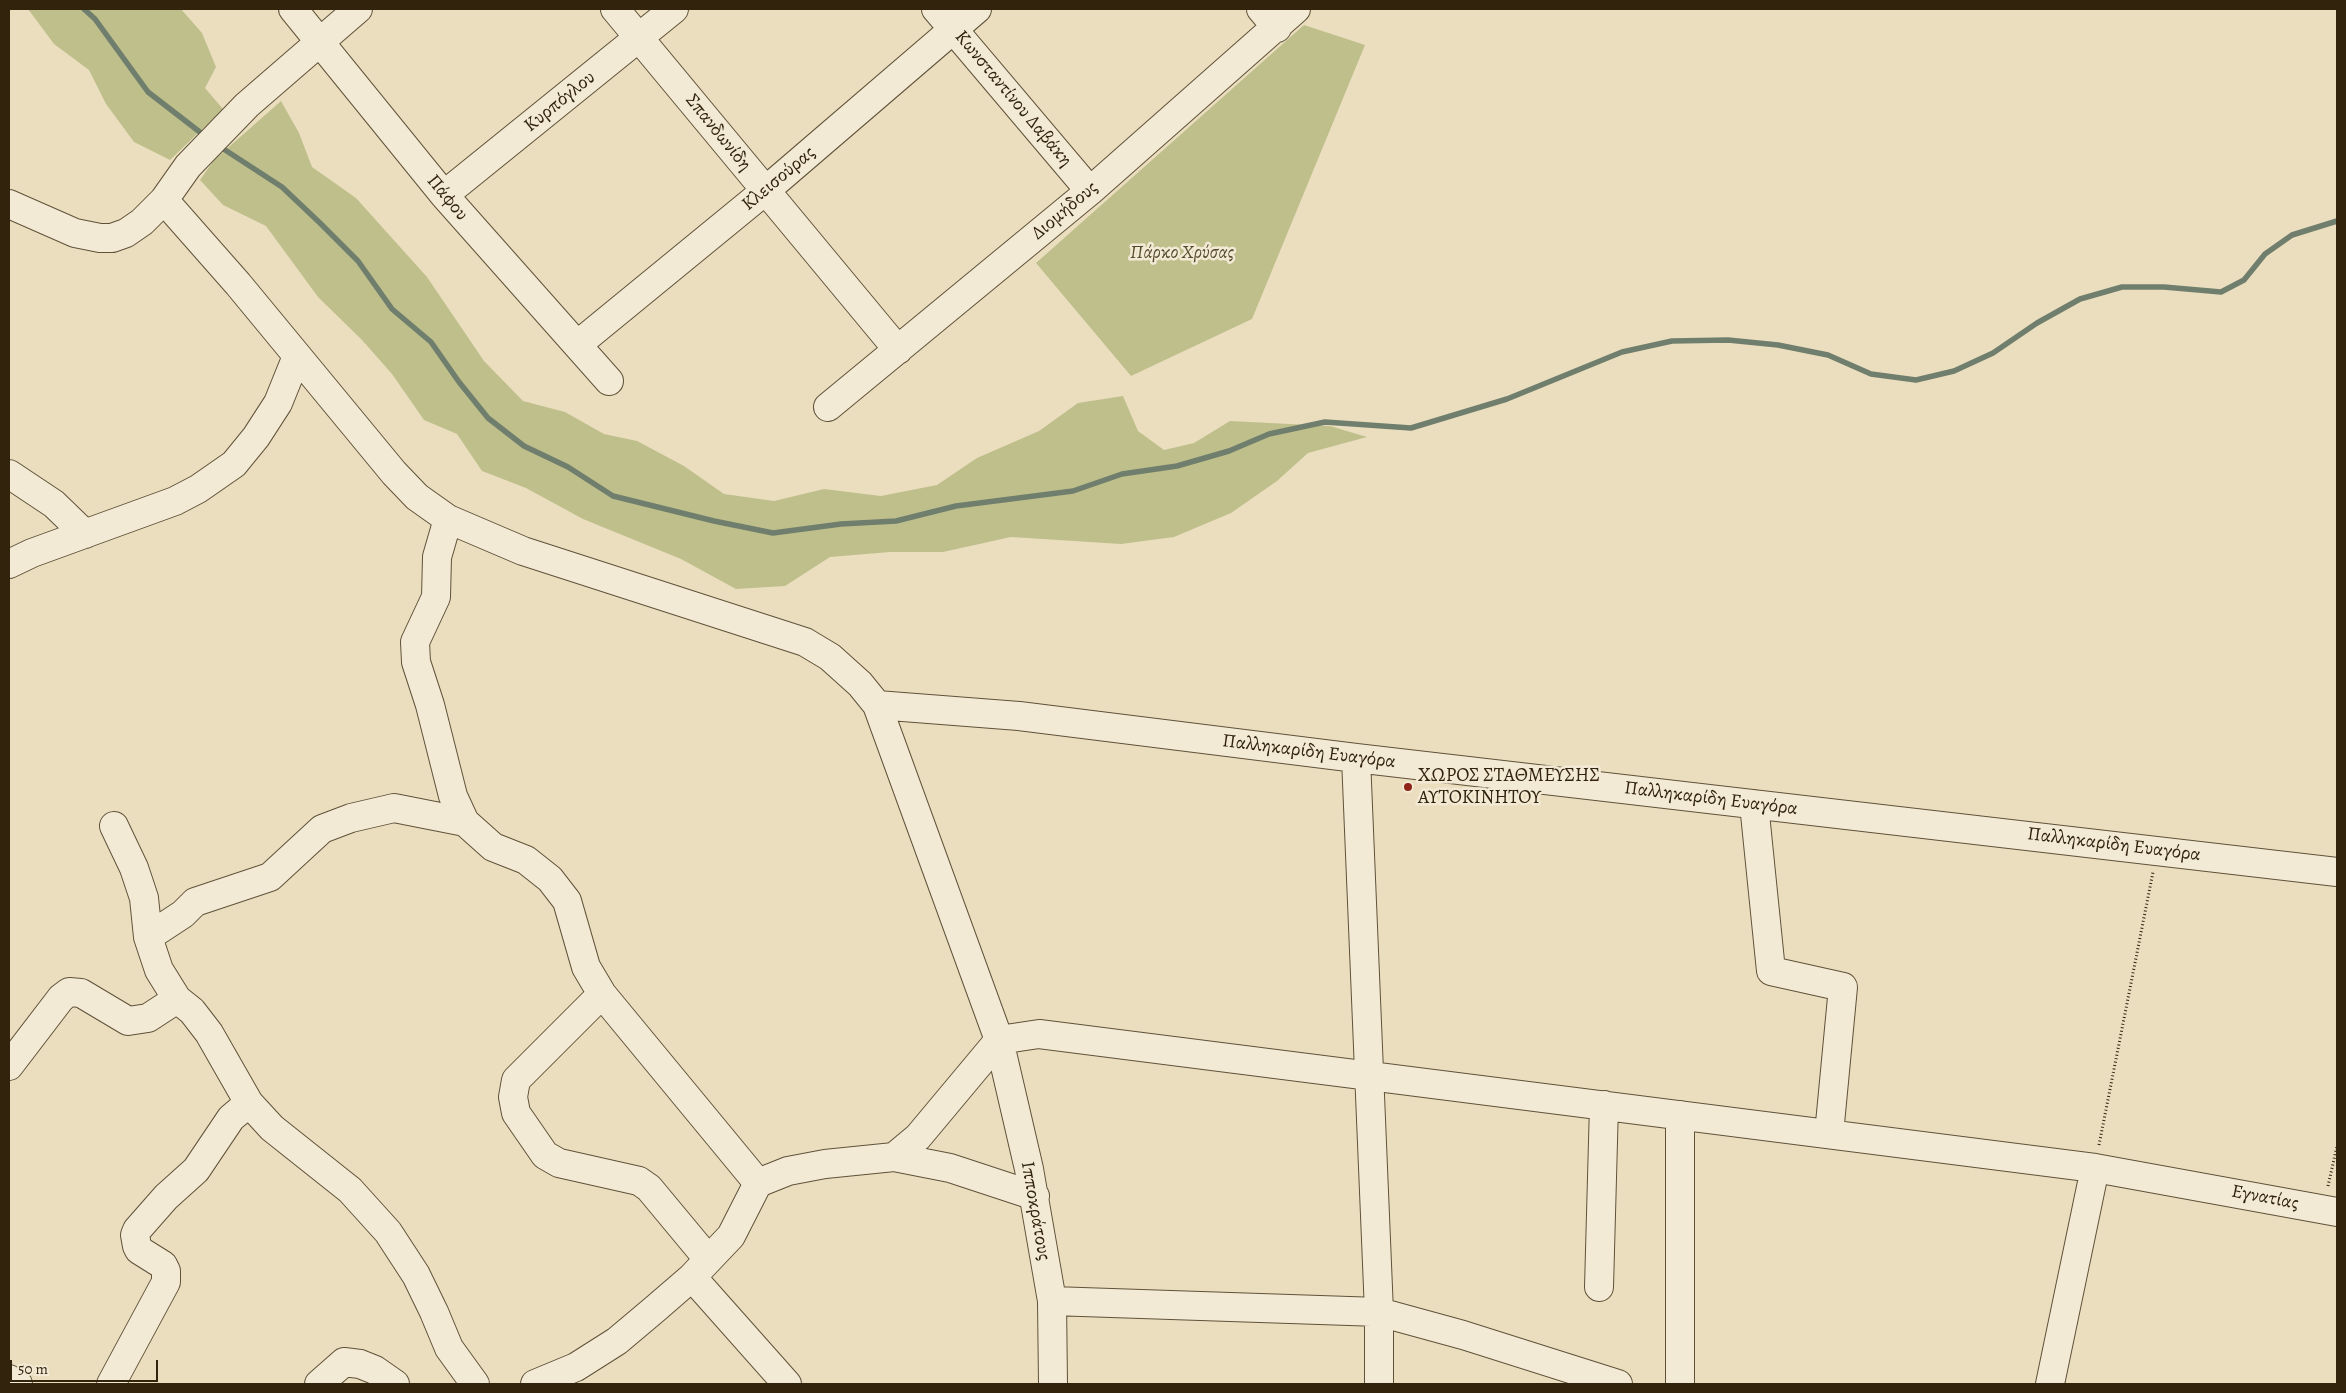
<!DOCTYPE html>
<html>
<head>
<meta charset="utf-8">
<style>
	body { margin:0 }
	#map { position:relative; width:2346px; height:1393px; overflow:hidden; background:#ebdebf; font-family:Alegreya,serif }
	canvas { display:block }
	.frame { position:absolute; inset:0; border:10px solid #32230c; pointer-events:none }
	.scale { position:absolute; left:10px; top:1360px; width:148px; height:22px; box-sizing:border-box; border:2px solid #32230c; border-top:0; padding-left:6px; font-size:15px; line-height:18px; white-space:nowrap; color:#32230c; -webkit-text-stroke:4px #f2ead5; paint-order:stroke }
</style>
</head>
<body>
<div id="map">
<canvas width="2346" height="1393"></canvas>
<div class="frame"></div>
<div class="scale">50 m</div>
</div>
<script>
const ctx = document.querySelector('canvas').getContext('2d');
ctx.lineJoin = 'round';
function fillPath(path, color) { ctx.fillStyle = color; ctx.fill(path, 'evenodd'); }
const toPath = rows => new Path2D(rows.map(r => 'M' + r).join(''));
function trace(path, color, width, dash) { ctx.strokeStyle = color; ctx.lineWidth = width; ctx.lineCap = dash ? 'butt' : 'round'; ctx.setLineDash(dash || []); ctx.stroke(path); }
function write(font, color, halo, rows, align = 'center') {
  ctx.font = font + ' Alegreya,serif'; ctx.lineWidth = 5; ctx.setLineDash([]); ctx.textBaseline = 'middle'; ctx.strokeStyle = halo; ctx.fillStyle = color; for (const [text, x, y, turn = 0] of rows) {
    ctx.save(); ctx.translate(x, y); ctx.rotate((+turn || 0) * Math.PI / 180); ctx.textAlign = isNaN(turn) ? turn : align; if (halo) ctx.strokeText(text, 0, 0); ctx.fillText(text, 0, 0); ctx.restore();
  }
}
fillPath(toPath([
	[28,9,181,9,202,33,216,67,205,88,223,109,170,160,134,142,106,104,89,70,54,44],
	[1304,25,1365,45,1252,319,1131,376,1036,263],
	[281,101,299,133,312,167,356,198,427,277,484,361,523,401,565,412,604,434,637,441,684,466,724,494,774,501,824,489,881,496,937,485,977,458,1039,431,1078,403,1123,396,1138,431,1164,450,1194,443,1230,421,1330,426,1367,437,1308,453,1277,481,1231,513,1174,537,1121,544,1011,537,943,552,890,552,830,557,785,586,736,589,681,559,583,519,526,488,482,471,457,434,424,420,392,374,362,340,318,297,266,226,223,205,200,180,214,160]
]), '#bfbf8c');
trace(toPath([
	[84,9,95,19,148,92,205,136],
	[219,146,282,187,320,223,358,261,392,309,431,342,459,382,488,418,524,446,568,467,613,496,714,521,773,533,841,524,896,521,956,506,1073,491,1122,474,1177,466,1229,451,1269,434,1325,422,1411,428,1507,399,1622,352,1672,341,1728,340,1778,345,1828,355,1871,374,1916,380,1954,371,1993,353,2037,323,2080,299,2122,287,2164,287,2221,292,2244,280,2265,254,2292,235,2337,221]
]), '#707f6d', 5.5);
const minor = toPath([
	[293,9,444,195,609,381],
	[615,9,898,350],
	[936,9,1090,191],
	[1261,9,1277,28],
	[444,195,674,9],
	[164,200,238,284,394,473,417,497,448,519,523,551,805,642,830,657,860,684,877,705,999,1040,1029,1169,1052,1301,1053,1384],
	[9,204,75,233,100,238,112,238,126,233,142,222,164,200,188,166,247,105,358,9],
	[577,345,765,191,977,9],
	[828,407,1090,191,1296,9],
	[9,474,54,504,85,534],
	[448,519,437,557,436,597,415,642,416,662,430,705,453,796,465,822,493,847,526,860,550,879,567,901,586,967,602,994,758,1183],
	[9,564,32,553,175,501,198,489,234,464,256,437,278,403,297,356],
	[877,705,1019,716,1356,758,2337,872],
	[1356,758,1379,1312,1379,1384],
	[1754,804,1771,971,1843,987,1829,1134],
	[114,826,134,868,144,898,148,937,159,970,177,999],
	[148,937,183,914,195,902,270,877,322,829,351,818,394,808,465,822],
	[602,994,516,1080,513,1097,516,1113,545,1155,559,1163,639,1181,649,1188,708,1259],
	[9,1066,61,998,69,992,81,993,128,1021,148,1018,177,999,192,1011,209,1033,249,1103,272,1128,350,1190,388,1232,416,1275,434,1312,449,1348,475,1384],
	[894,1157,918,1137,999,1040,1039,1034,2095,1168,2337,1212],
	[692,1277,787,1384],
	[1599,1287,1604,1105],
	[1052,1301,1379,1312,1463,1335,1618,1384],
	[9,1379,18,1384],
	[111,1384,166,1282,166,1271,163,1265,139,1250,137,1246,135,1235,137,1230,166,1197,196,1170,231,1118,249,1103],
	[319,1384,344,1362,360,1364,375,1370,395,1384],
	[535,1384,576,1367,617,1341,655,1309,692,1277,731,1236,758,1183,788,1171,825,1164,894,1157,950,1168,1035,1196],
	[1680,1384,1680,1115],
	[2050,1384,2095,1168]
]);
trace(minor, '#605239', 30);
trace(toPath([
	[2099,1145,2153,872],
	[2328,1186,2337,1146]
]), '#32230c', 3, [1, 2.5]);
trace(minor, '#f2ead5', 28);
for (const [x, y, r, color] of [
	[1408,787,5,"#8f2418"]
]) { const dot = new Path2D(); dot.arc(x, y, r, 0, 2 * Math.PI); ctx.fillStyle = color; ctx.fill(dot); trace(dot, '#f2ead5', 2); }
write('19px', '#32230c', '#f2ead5', [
	["Κωνσταντίνου Δαβάκη",1013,99,50],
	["Κυρπόγλου",560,102,-39],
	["Σπανδωνίδη",718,133,51],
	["Κλεισούρας",779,179,-40],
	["Πάφου",447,198,50],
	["Διομήδους",1065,211,-40],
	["Παλληκαρίδη Ευαγόρα",1309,752,7],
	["Παλληκαρίδη Ευαγόρα",1711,799,7],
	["Παλληκαρίδη Ευαγόρα",2114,845,7],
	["Εγνατίας",2265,1198,11],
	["Ιπποκράτους",1035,1211,80]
]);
write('italic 19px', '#554a2c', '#f2ead5', [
	["Πάρκο Χρύσας",1182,253]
]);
write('19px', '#32230c', '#f2ead5', [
	["ΧΩΡΟΣ ΣΤΑΘΜΕΥΣΗΣ",1418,776],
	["ΑΥΤΟΚΙΝΗΤΟΥ",1418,798]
], 'left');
</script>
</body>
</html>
